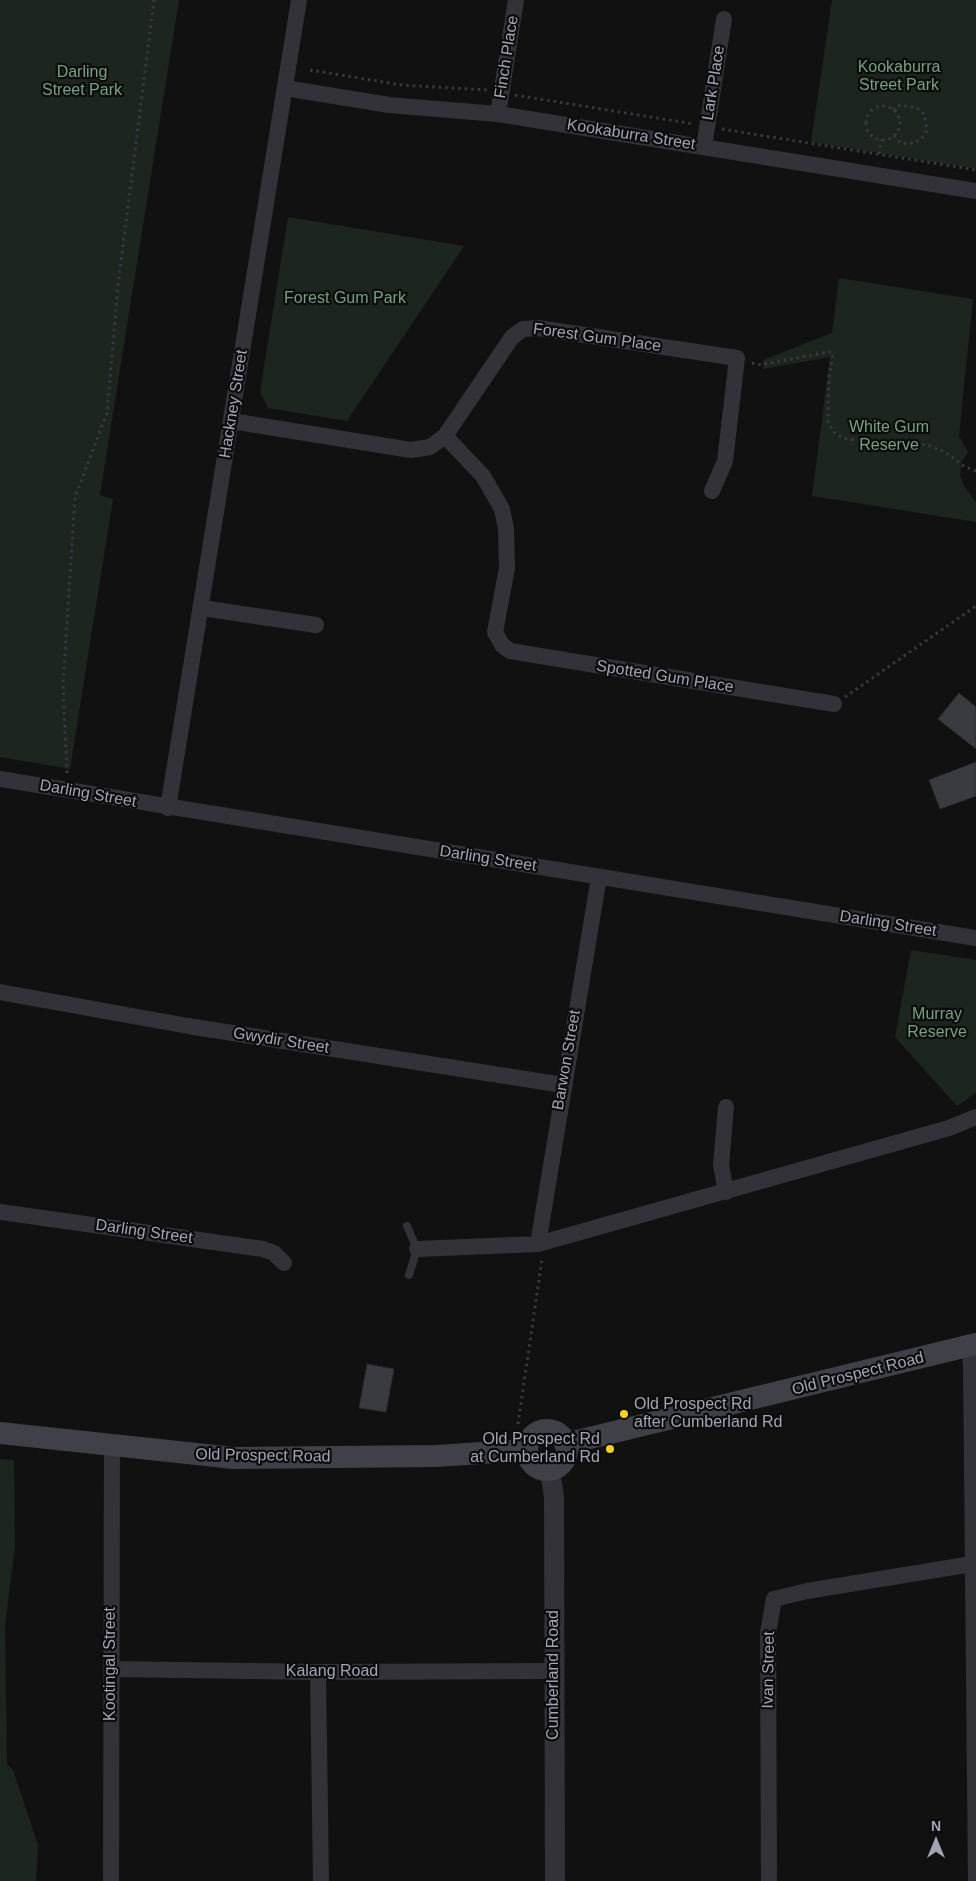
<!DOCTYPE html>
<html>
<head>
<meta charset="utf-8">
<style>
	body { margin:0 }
	#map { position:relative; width:976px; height:1881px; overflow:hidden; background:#111112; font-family:Arial,sans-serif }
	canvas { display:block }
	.north { position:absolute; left:911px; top:1816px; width:50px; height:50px; -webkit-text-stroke:4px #0c0c0d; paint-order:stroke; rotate:0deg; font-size:14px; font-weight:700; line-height:20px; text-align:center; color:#a1a4b4 }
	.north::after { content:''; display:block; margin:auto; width:18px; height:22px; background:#a1a4b4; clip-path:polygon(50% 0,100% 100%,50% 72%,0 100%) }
</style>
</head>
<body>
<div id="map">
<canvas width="976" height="1881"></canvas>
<div class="north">N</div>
</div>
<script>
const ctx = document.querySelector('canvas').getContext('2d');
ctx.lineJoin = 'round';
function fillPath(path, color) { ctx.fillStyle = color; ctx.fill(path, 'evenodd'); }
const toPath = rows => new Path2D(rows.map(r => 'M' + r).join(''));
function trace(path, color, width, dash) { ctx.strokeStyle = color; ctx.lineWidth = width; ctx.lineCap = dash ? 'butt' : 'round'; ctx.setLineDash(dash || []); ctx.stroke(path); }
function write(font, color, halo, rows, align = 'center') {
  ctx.font = font + ' Arial,sans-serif'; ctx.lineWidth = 4.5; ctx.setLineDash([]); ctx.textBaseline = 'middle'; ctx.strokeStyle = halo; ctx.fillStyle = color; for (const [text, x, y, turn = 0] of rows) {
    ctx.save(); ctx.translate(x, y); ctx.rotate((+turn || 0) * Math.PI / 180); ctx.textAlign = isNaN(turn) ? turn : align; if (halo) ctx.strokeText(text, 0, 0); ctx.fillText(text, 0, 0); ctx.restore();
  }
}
fillPath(toPath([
	[0,0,179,0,100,495,113,499,70,769,0,757],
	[832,0,976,0,976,169,811,142],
	[288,217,464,246,347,421,268,408,260,392],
	[839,278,973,299,959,436,968,452,962,461,960,475,964,486,976,502,976,522,812,496,830,357,763,369,763,360,832,333],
	[911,950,976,960,976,1093,957,1106,895,1037],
	[0,1459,14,1460,15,1547,5,1625,7,1764,13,1770,38,1845,36,1881,0,1881]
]), '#1d251f');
const building = toPath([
	[959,693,976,707,976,749,938,719,959,693],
	[976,762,976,796,940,809,929,780,976,762],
	[367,1364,394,1369,386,1412,359,1408,367,1364]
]);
fillPath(building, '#3a3b40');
trace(building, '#2b2b2f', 1);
trace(toPath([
	[310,70,402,85,487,90],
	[515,95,694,124],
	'866 123a17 17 0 1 1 34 0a17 17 0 1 1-34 0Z',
	[893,110,900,105,917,108,924,114,927,130,923,137,916,142,907,144,900,142,894,136],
	[722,129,976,170],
	[879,154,881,140],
	[752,363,758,365,829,352,833,354,829,378,828,422,834,432,843,438,861,441,928,445,945,452,965,467,976,471],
	[845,697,976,606],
	[67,773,63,686,75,497,107,413,118,286,154,0],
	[518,1424,542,1259]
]), '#38393f', 3, [2.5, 4]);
trace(toPath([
	[407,1226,417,1249,409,1275]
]), '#323238', 8);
trace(toPath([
	[285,88,389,105,498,114,976,191],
	[498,114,516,0],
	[704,147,724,19],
	[231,421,411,450,430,447,445,436,512,337,523,329,538,328,737,358,725,461,712,491],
	[445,436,483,476,502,509,506,529,507,568,495,632,502,645,510,651,834,704],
	[202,608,316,625],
	[0,779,976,938],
	[168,808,299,0],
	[0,992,188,1026,563,1085],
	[726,1107,721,1165,726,1192],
	[0,1212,263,1249,274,1253,284,1263],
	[538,1244,599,877],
	[417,1249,538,1244,949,1128,976,1117],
	[969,1346,971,1366,976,1881],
	[111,1669,318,1672,554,1671],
	[318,1672,321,1881],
	[111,1881,112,1446],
	[769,1881,768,1633,774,1599,807,1591,972,1564]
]), '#323238', 16);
trace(toPath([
	[550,1470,554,1497,555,1881]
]), '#323238', 20);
trace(toPath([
	'527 1450a20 20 0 1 1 40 0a20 20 0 1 1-40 0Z',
	[0,1433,234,1458,436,1456,527,1450],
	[565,1444,976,1344]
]), '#404048', 22);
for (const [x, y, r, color] of [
	[624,1414,5,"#f9d022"],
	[610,1449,5,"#f9d022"]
]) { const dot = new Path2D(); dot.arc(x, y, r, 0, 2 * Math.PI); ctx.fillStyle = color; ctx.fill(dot); trace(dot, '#0c0c0d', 2); }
write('16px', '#a1a4b4', '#0c0c0d', [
	["Finch Place",507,57,-81],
	["Lark Place",714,83,-81],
	["Kookaburra Street",631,135,9],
	["Forest Gum Place",597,338,8],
	["Hackney Street",234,404,-81],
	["Spotted Gum Place",665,677,9],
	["Darling Street",88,794,10],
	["Darling Street",488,859,9],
	["Darling Street",888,924,9],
	["Gwydir Street",281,1041,9],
	["Barwon Street",567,1060,-80],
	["Darling Street",144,1232,8],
	["Old Prospect Road",858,1374,-14],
	["Old Prospect Road",263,1456,1],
	["Kootingal Street",111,1664,-90],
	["Ivan Street",769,1670,-89],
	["Kalang Road",332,1672],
	["Cumberland Road",554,1675,-90]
]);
write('16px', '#77a080', '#0c0c0d', [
	["Kookaburra",899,68],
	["Street Park",899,86],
	["Darling",82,73],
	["Street Park",82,91],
	["Forest Gum Park",345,299],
	["White Gum",889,428],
	["Reserve",889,446],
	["Murray",937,1015],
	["Reserve",937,1033]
]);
write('16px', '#a1a4b4', '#0c0c0d', [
	["Old Prospect Rd",634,1405],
	["after Cumberland Rd",634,1423],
	["Old Prospect Rd",600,1440,"right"],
	["at Cumberland Rd",600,1458,"right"]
], 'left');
</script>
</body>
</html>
